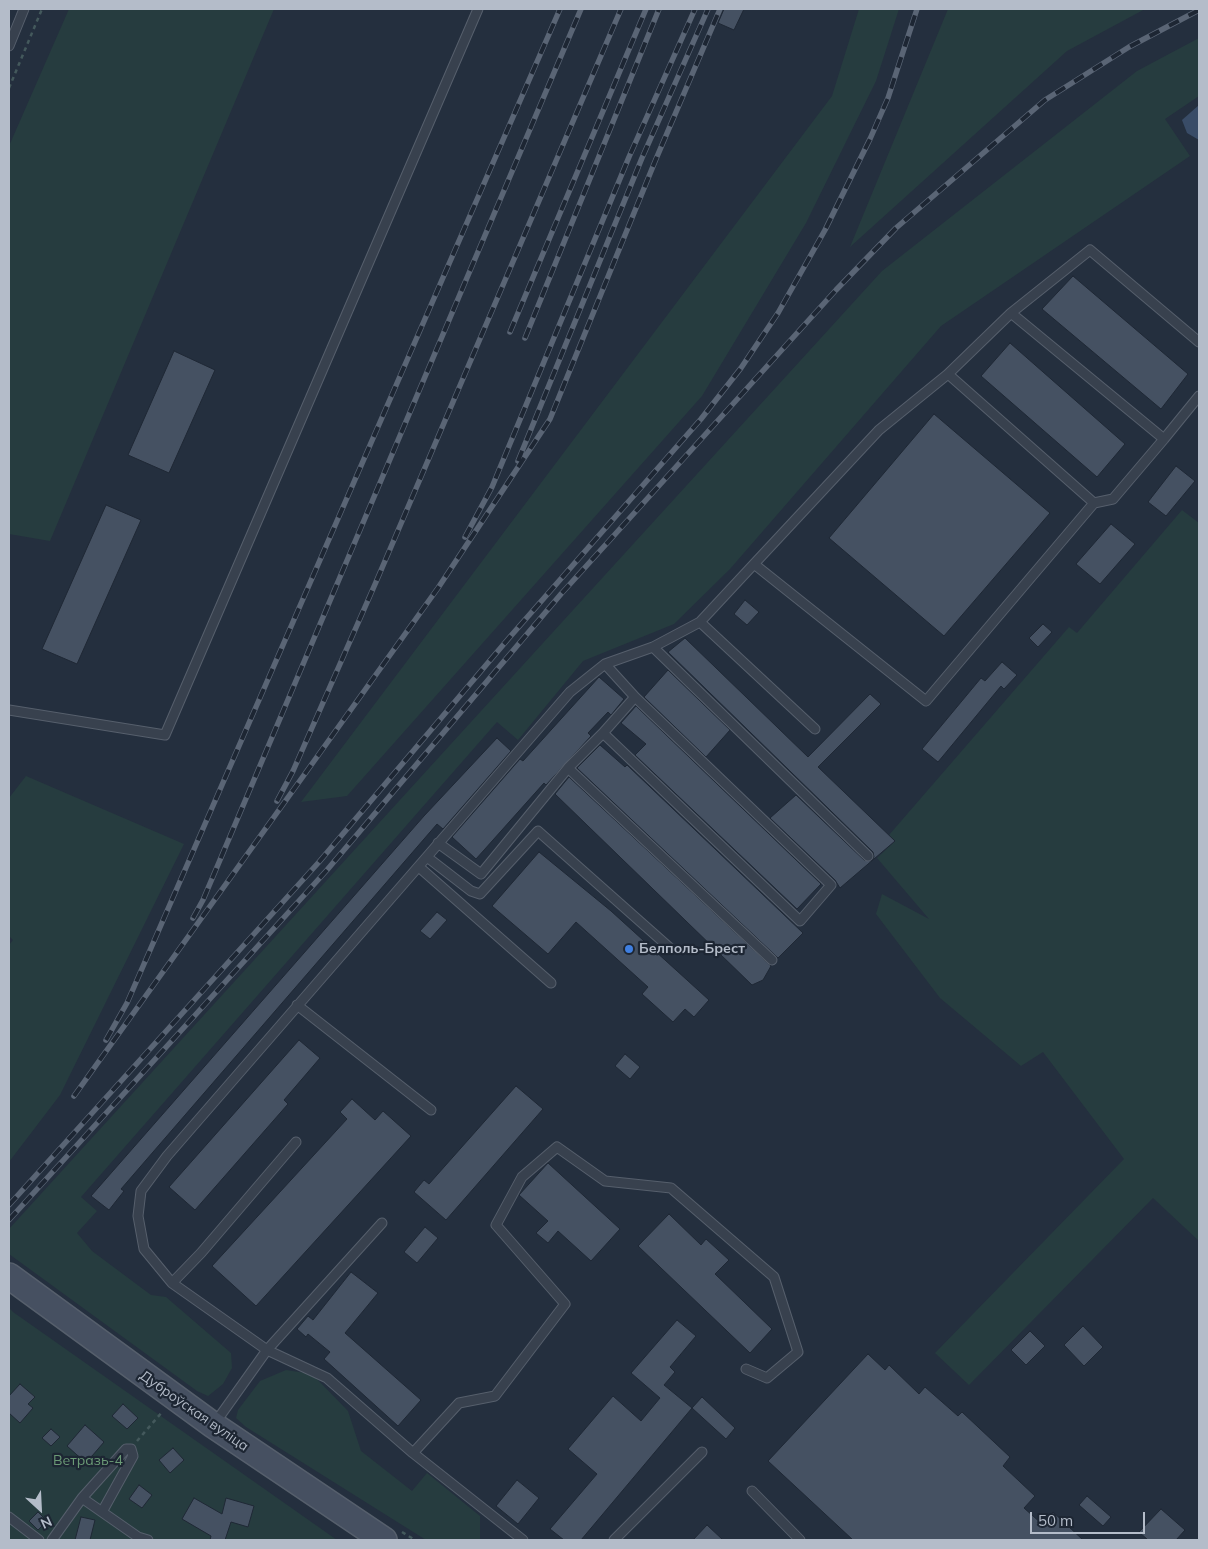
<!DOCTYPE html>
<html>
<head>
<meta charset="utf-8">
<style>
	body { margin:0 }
	#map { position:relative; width:1208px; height:1549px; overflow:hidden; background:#242f3e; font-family:Mulish,sans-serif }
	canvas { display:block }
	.frame { position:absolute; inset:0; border:10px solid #b4bcc9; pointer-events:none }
	.north { position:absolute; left:15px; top:1484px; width:50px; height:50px; -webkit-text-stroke:4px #1d2633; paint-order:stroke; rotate:155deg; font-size:14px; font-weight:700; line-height:20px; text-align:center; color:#b4bcc9 }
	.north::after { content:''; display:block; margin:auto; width:18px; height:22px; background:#b4bcc9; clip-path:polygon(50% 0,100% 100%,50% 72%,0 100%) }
	.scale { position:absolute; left:1030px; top:1512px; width:115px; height:22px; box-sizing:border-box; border:2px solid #b4bcc9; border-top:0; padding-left:6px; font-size:15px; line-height:18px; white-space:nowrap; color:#b4bcc9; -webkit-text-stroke:4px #1d2633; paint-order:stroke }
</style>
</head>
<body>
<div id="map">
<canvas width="1208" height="1549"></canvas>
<div class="frame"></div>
<div class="north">N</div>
<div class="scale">50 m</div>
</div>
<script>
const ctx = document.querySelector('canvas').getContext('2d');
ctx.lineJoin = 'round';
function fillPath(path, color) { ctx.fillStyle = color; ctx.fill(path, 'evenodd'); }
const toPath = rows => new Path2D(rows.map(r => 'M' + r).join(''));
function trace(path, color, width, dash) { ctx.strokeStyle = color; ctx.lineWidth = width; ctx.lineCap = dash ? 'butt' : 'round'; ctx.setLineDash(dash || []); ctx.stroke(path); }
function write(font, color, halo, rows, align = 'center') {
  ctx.font = font + ' Mulish,sans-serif'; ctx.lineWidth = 4.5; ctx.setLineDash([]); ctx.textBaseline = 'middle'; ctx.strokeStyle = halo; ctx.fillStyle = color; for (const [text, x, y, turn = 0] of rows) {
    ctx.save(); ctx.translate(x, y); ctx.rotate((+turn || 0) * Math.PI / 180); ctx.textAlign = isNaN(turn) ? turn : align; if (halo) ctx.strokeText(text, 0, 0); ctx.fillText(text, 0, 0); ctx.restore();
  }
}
fillPath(toPath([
	[69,9,274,9,50,541,9,534,9,146],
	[859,9,899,9,876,81,806,223,702,396,347,796,301,802,832,96],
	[948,9,1145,9,1067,51,850,247],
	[1199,38,1199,96,1165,119,1190,156,941,326,730,569,674,624,583,661,518,740,497,722,81,1197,97,1211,77,1233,92,1251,151,1295,166,1297,231,1353,232,1368,223,1384,208,1396,197,1391,9,1254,9,1229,882,271,1137,71],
	[1182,510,1199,523,1199,1241,1153,1198,969,1385,935,1353,1124,1159,1043,1052,1021,1066,940,998,876,914,882,894,929,919,877,858,895,841,889,835,1069,627,1077,633],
	[26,776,184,844,60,1095,9,1162,9,945,13,940,9,936,9,798],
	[9,1308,13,1312,337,1540,9,1540],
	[286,1370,312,1374,348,1411,361,1451,412,1491,427,1473,480,1516,480,1540,426,1540,246,1427,236,1418,238,1410,260,1381]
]), '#263c3f');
fillPath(toPath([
	[1199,105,1199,140,1187,133,1182,120]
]), '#394c67');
const building = toPath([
	[724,9,744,9,734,30,718,23,724,9],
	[1073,276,1188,374,1161,409,1042,309,1073,276],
	[1010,343,1125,444,1097,477,981,376,1010,343],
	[174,351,215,370,169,473,128,455,174,351],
	[934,414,1050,513,944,636,829,538,934,414],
	[1176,466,1195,481,1166,516,1148,502,1176,466],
	[106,505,141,520,77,664,42,649,106,505],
	[1111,524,1135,544,1100,584,1076,564,1111,524],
	[745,600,759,612,747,625,734,614,745,600],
	[1043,624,1052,632,1038,647,1029,638,1043,624],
	[685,638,808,757,870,694,881,704,818,767,895,841,840,888,835,880,770,818,796,795,864,860,872,861,874,857,873,852,668,652,685,638],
	[1002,662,1017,675,1004,689,1001,686,938,762,922,749,981,678,985,681,1002,662],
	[668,670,730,730,706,757,644,697,668,670],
	[599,677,624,699,611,715,608,712,588,733,591,736,546,785,544,783,476,859,452,837,520,759,523,761,599,677],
	[636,706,821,884,797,909,635,755,646,744,621,723,636,706],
	[497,738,511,751,443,829,437,824,121,1189,124,1191,109,1210,91,1196,424,816,497,738],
	[600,745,625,767,627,765,803,933,778,958,577,768,600,745],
	[569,777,771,966,763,980,752,985,555,794,569,777],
	[539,852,611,911,709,1000,694,1017,685,1009,673,1022,642,994,648,987,576,922,548,954,492,906,539,852],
	[437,912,447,920,430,939,420,931,437,912],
	[299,1040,320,1058,284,1100,288,1104,195,1210,169,1187,299,1040],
	[625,1054,640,1067,630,1079,615,1066,625,1054],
	[516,1086,543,1109,446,1220,414,1192,424,1180,429,1184,516,1086],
	[352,1099,375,1120,383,1111,411,1136,256,1306,212,1266,347,1119,340,1112,352,1099],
	[548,1163,620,1229,591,1261,558,1231,548,1243,536,1233,548,1221,519,1195,548,1163],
	[669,1214,701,1245,706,1239,729,1260,715,1274,772,1329,750,1353,638,1246,669,1214],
	[425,1227,438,1238,417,1263,404,1252,425,1227],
	[351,1272,378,1293,345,1333,421,1400,398,1426,324,1359,330,1352,308,1334,306,1337,297,1329,308,1316,313,1320,351,1272],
	[677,1320,696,1336,670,1367,675,1372,664,1385,692,1408,581,1540,564,1540,550,1529,597,1474,568,1449,613,1396,641,1421,660,1398,631,1373,677,1320],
	[1083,1326,1103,1347,1084,1366,1064,1345,1083,1326],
	[1030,1331,1045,1346,1026,1365,1011,1350,1030,1331],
	[868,1354,885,1370,889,1365,919,1394,925,1387,958,1416,962,1412,1010,1457,1003,1466,1035,1496,1024,1508,1042,1524,1053,1512,1083,1540,853,1540,768,1461,868,1354],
	[20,1384,35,1397,28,1404,33,1408,20,1423,9,1413,9,1396,20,1384],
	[702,1397,735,1428,726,1439,692,1408,702,1397],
	[123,1404,138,1418,127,1429,112,1416,123,1404],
	[85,1425,104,1442,86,1463,67,1446,85,1425],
	[51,1429,60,1437,51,1446,42,1438,51,1429],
	[173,1448,184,1460,170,1473,159,1460,173,1448],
	[517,1480,539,1498,518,1524,496,1506,517,1480],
	[139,1485,152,1495,142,1508,129,1499,139,1485],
	[1087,1496,1111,1517,1103,1526,1079,1505,1087,1496],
	[194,1498,222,1514,226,1498,254,1506,248,1527,231,1522,225,1540,210,1540,211,1536,182,1519,194,1498],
	[1161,1509,1185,1530,1176,1540,1148,1540,1139,1532,1161,1509],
	[38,1512,47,1521,38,1530,29,1521,38,1512],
	[81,1517,95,1520,90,1540,75,1540,81,1517],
	[707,1525,723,1540,693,1540,707,1525]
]);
fillPath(building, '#455162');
trace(building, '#1f2835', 1);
const lane = toPath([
	[9,46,24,9],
	[1011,313,1090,250,1199,342],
	[948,374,1011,313,1164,439,1113,499,1094,503],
	[1164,439,1199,396],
	[700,622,815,729],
	[653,647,868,856],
	[605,664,635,697],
	[9,710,165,735,478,9],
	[568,768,603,733,800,921,831,885,635,697,603,733],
	[438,843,481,874,568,768,772,960],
	[427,857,471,891,480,894,538,831,670,948],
	[419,867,551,983],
	[297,1005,431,1110],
	[382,1223,267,1350,327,1378,413,1453,523,1540],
	[172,1283,201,1253,296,1142],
	[215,1423,267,1350,172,1283,144,1249,138,1216,141,1191,167,1156,570,692,605,664,653,647,700,622,754,564,879,430,948,374,1094,503,926,701,754,564],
	[413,1453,459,1403,495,1396,565,1304,496,1225,522,1177,557,1147,605,1181,671,1188,774,1277,798,1352,767,1378,746,1369],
	[752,1491,800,1540],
	[82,1498,138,1537,148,1540],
	[9,1517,39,1540],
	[52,1540,82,1498,126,1449,131,1449,133,1456,102,1512],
	[614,1540,702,1452]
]);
const secondary = toPath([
	[9,1276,213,1425,384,1540]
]);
trace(lane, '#565f6c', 11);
trace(secondary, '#565f6c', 28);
trace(toPath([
	[9,88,42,9],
	[137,1441,163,1411],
	[402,1532,415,1540]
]), '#44595c', 2.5, [4, 4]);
trace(lane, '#38414e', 9);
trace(secondary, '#465061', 25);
const rail = toPath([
	[510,332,646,9],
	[525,338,659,9],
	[518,461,642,158,708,9],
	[465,537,492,487,629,157,695,9],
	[277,801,293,771,376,582,621,9],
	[193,918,203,900,581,9],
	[106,1040,127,1003,560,9],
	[74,1096,438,588,550,419,656,159,720,9],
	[9,1205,319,862,509,638,701,419,741,368,778,313,825,230,870,139,888,98,917,9],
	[9,1220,327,870,561,594,836,290,896,228,1045,100,1129,47,1199,10]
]);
trace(rail, '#5a6575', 5.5);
trace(rail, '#1d2633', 4, [11]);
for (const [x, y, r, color] of [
	[629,949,5,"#3f7fe0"]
]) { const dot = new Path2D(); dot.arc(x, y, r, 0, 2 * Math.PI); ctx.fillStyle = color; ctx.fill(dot); trace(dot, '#1d2633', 2); }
write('bold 14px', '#b4bcc9', '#1d2633', [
	["Белполь-Брест",639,949]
], 'left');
write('14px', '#b4bcc9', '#1d2633', [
	["Дуброўская вуліца",194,1411,35]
]);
write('14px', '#6b9a76', '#1d2633', [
	["Ветразь-4",88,1461]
]);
</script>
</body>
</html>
